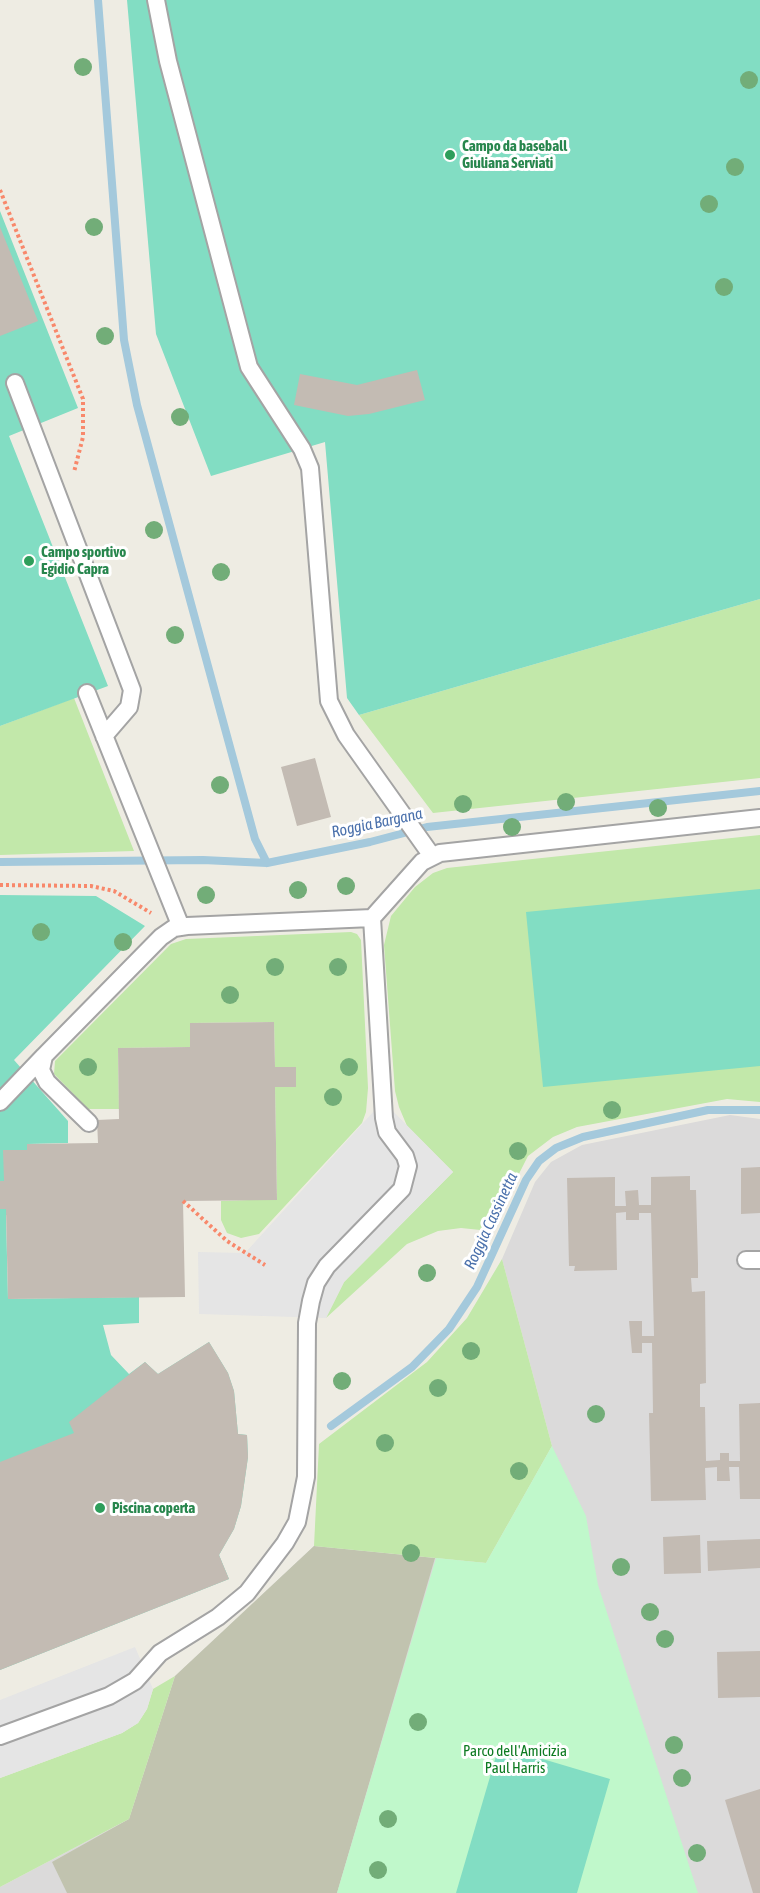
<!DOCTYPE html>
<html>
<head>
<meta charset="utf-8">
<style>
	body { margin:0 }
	canvas { display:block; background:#eeece3 }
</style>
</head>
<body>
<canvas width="760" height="1893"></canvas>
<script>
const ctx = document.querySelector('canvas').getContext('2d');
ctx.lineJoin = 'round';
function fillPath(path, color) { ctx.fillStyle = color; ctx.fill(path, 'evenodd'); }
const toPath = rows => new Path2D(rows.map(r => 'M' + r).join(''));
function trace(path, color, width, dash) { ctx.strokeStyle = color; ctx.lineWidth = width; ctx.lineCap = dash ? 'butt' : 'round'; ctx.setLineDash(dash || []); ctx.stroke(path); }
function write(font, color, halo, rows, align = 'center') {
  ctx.font = font + ' "Asap Condensed",sans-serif'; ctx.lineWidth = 6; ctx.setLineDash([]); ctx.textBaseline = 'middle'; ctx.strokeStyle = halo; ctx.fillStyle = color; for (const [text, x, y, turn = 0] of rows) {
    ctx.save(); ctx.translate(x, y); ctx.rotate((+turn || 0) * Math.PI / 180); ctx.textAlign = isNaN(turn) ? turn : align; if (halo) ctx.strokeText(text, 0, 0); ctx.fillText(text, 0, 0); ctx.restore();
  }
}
fillPath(toPath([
	[730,1115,760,1119,760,1893,0,1893,0,1887,129,1819,175,1676,314,1546,486,1563,552,1446,502,1259,535,1182,551,1162,582,1145]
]), '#dbdada');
fillPath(toPath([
	[314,1546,435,1558,337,1893,67,1893,52,1862,129,1819,175,1676]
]), '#c1c3af');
fillPath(toPath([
	[760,599,760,778,433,813,359,715],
	[74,698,134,851,0,855,0,726],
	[760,835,760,1102,727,1099,577,1127,553,1137,528,1156,490,1231,461,1228,438,1231,407,1244,326,1318,344,1282,453,1172,407,1126,399,1107,395,1091,384,945,391,916,415,887,433,873,447,868],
	[351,932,357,934,361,940,368,1088,366,1112,362,1123,259,1234,241,1238,227,1233,221,1220,221,1201,277,1199,275,1087,296,1087,296,1067,275,1067,274,1022,190,1023,190,1047,118,1048,119,1109,88,1109,54,1074,55,1061,171,944,186,939],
	[502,1259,552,1446,486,1563,314,1546,319,1444,427,1362,467,1318],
	[175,1676,129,1819,0,1887,0,1778,122,1733,138,1723,147,1709,153,1689]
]), '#c2e8aa');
fillPath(toPath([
	[552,1446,586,1516,598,1585,698,1893,337,1893,436,1558,486,1563]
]), '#c0f8cb');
fillPath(toPath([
	[127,0,760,0,760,599,359,715,347,698,325,442,211,476,156,334],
	[0,211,78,408,9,436,108,686,0,726],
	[760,889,760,1066,543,1087,526,912],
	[0,895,96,896,145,926,14,1060,68,1121,68,1143,27,1144,28,1214,6,1215,8,1299,139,1297,139,1323,103,1325,111,1355,129,1374,145,1362,158,1374,209,1342,228,1373,234,1391,238,1434,247,1435,248,1457,241,1506,234,1529,219,1555,229,1579,0,1670],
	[499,1746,610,1779,577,1893,456,1893]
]), '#82ddc3');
fillPath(toPath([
	[383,1101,453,1172,344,1282,326,1318,199,1314,198,1252,245,1253],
	[135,1647,153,1689,147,1709,138,1723,122,1733,0,1778,0,1700]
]), '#e5e5e5');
trace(toPath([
	[98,0,124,340,137,405,255,839,267,863],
	[0,862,203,860,267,863,370,842,427,827,760,791],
	[331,1426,412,1367,449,1329,477,1287,526,1180,539,1161,556,1148,583,1137,708,1110,760,1110]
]), '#a4c9dc', 8);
fillPath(toPath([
	[0,227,38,321,0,336],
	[417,370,425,400,369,414,348,416,294,405,300,374,357,385],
	[315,758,331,817,297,826,281,767],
	[274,1022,275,1067,296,1067,296,1087,275,1087,277,1200,183,1201,185,1297,8,1299,6,1209,0,1209,0,1181,4,1181,3,1150,27,1150,27,1144,98,1143,97,1120,119,1119,118,1048,190,1047,190,1023],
	[760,1167,760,1213,741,1214,741,1168],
	[690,1176,690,1190,696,1190,698,1264,698,1278,691,1278,692,1292,705,1291,706,1383,700,1384,700,1407,705,1407,706,1461,720,1460,720,1453,729,1453,729,1461,740,1461,739,1404,760,1403,760,1499,740,1499,739,1467,729,1467,730,1481,717,1481,717,1467,705,1468,706,1500,651,1501,649,1413,653,1413,652,1343,642,1343,642,1353,632,1353,629,1321,642,1321,642,1336,654,1336,651,1213,639,1213,639,1220,626,1220,626,1212,616,1213,617,1270,574,1271,575,1266,569,1266,567,1178,615,1177,615,1206,626,1206,625,1191,638,1190,639,1205,651,1205,651,1177],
	[209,1342,228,1373,234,1391,238,1434,247,1435,248,1457,241,1506,234,1529,219,1555,229,1579,0,1670,0,1462,74,1433,69,1422,145,1362,158,1374],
	[700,1535,701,1573,664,1574,663,1537],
	[760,1539,760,1568,708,1571,707,1541],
	[760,1651,760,1697,718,1698,717,1652],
	[760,1789,760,1893,753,1893,725,1800]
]), '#c3bbb3');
const service = toPath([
	[156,0,168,61,249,367,302,449,310,468,329,701,346,735,432,856],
	[15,383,132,690,129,707,104,736],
	[87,693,181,927],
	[0,1102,44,1056],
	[89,1123,47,1082,41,1070,44,1056,161,937,174,928,187,926,372,918],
	[746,1260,760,1260],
	[0,1736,109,1696,135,1681,160,1653,218,1617,247,1593,285,1543,297,1522,306,1477,307,1323,311,1301,316,1283,327,1266,402,1189,408,1166,405,1156,387,1132,384,1118,372,918,422,862,440,853,760,818]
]);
trace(service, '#a4a4a4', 20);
trace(toPath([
	[0,190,83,399,83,437,74,472],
	[0,885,91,886,114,891,151,913],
	[183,1201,227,1241,265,1265]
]), '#f8886b', 4, [3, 3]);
trace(service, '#fff', 16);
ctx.fillStyle = '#72ad78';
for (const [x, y] of [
	[83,67],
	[749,80],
	[735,167],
	[709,204],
	[94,227],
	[724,287],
	[105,336],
	[180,417],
	[154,530],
	[221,572],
	[175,635],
	[220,785],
	[566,802],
	[463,804],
	[658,808],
	[512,827],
	[346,886],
	[298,890],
	[206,895],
	[41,932],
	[123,942],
	[275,967],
	[338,967],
	[230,995],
	[88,1067],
	[349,1067],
	[333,1097],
	[612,1110],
	[518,1151],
	[427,1273],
	[471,1351],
	[342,1381],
	[438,1388],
	[596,1414],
	[385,1443],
	[519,1471],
	[411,1553],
	[621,1567],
	[650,1612],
	[665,1639],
	[418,1722],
	[674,1745],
	[682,1778],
	[388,1819],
	[697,1853],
	[378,1870]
]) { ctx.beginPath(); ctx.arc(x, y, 9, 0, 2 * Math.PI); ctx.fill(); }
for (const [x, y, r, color] of [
	[450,155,6,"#2e9e5b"],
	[29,561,6,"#2e9e5b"],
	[100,1508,6,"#2e9e5b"]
]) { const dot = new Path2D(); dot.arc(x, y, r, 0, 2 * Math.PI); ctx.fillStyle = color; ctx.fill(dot); trace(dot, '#fff', 2); }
write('bold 15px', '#27864d', '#fff', [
	["Campo da baseball",462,146],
	["Giuliana Serviati",462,163],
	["Campo sportivo",41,552],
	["Egidio Capra",41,569],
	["Piscina coperta",112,1508]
], 'left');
write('15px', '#0d7a21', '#fff', [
	["Parco dell'Amicizia",515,1751],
	["Paul Harris",515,1768]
]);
write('italic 16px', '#4b71ac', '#fff', [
	["Roggia Bargana",377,823,-12],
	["Roggia Cassinetta",491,1221,-65]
]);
</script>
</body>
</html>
